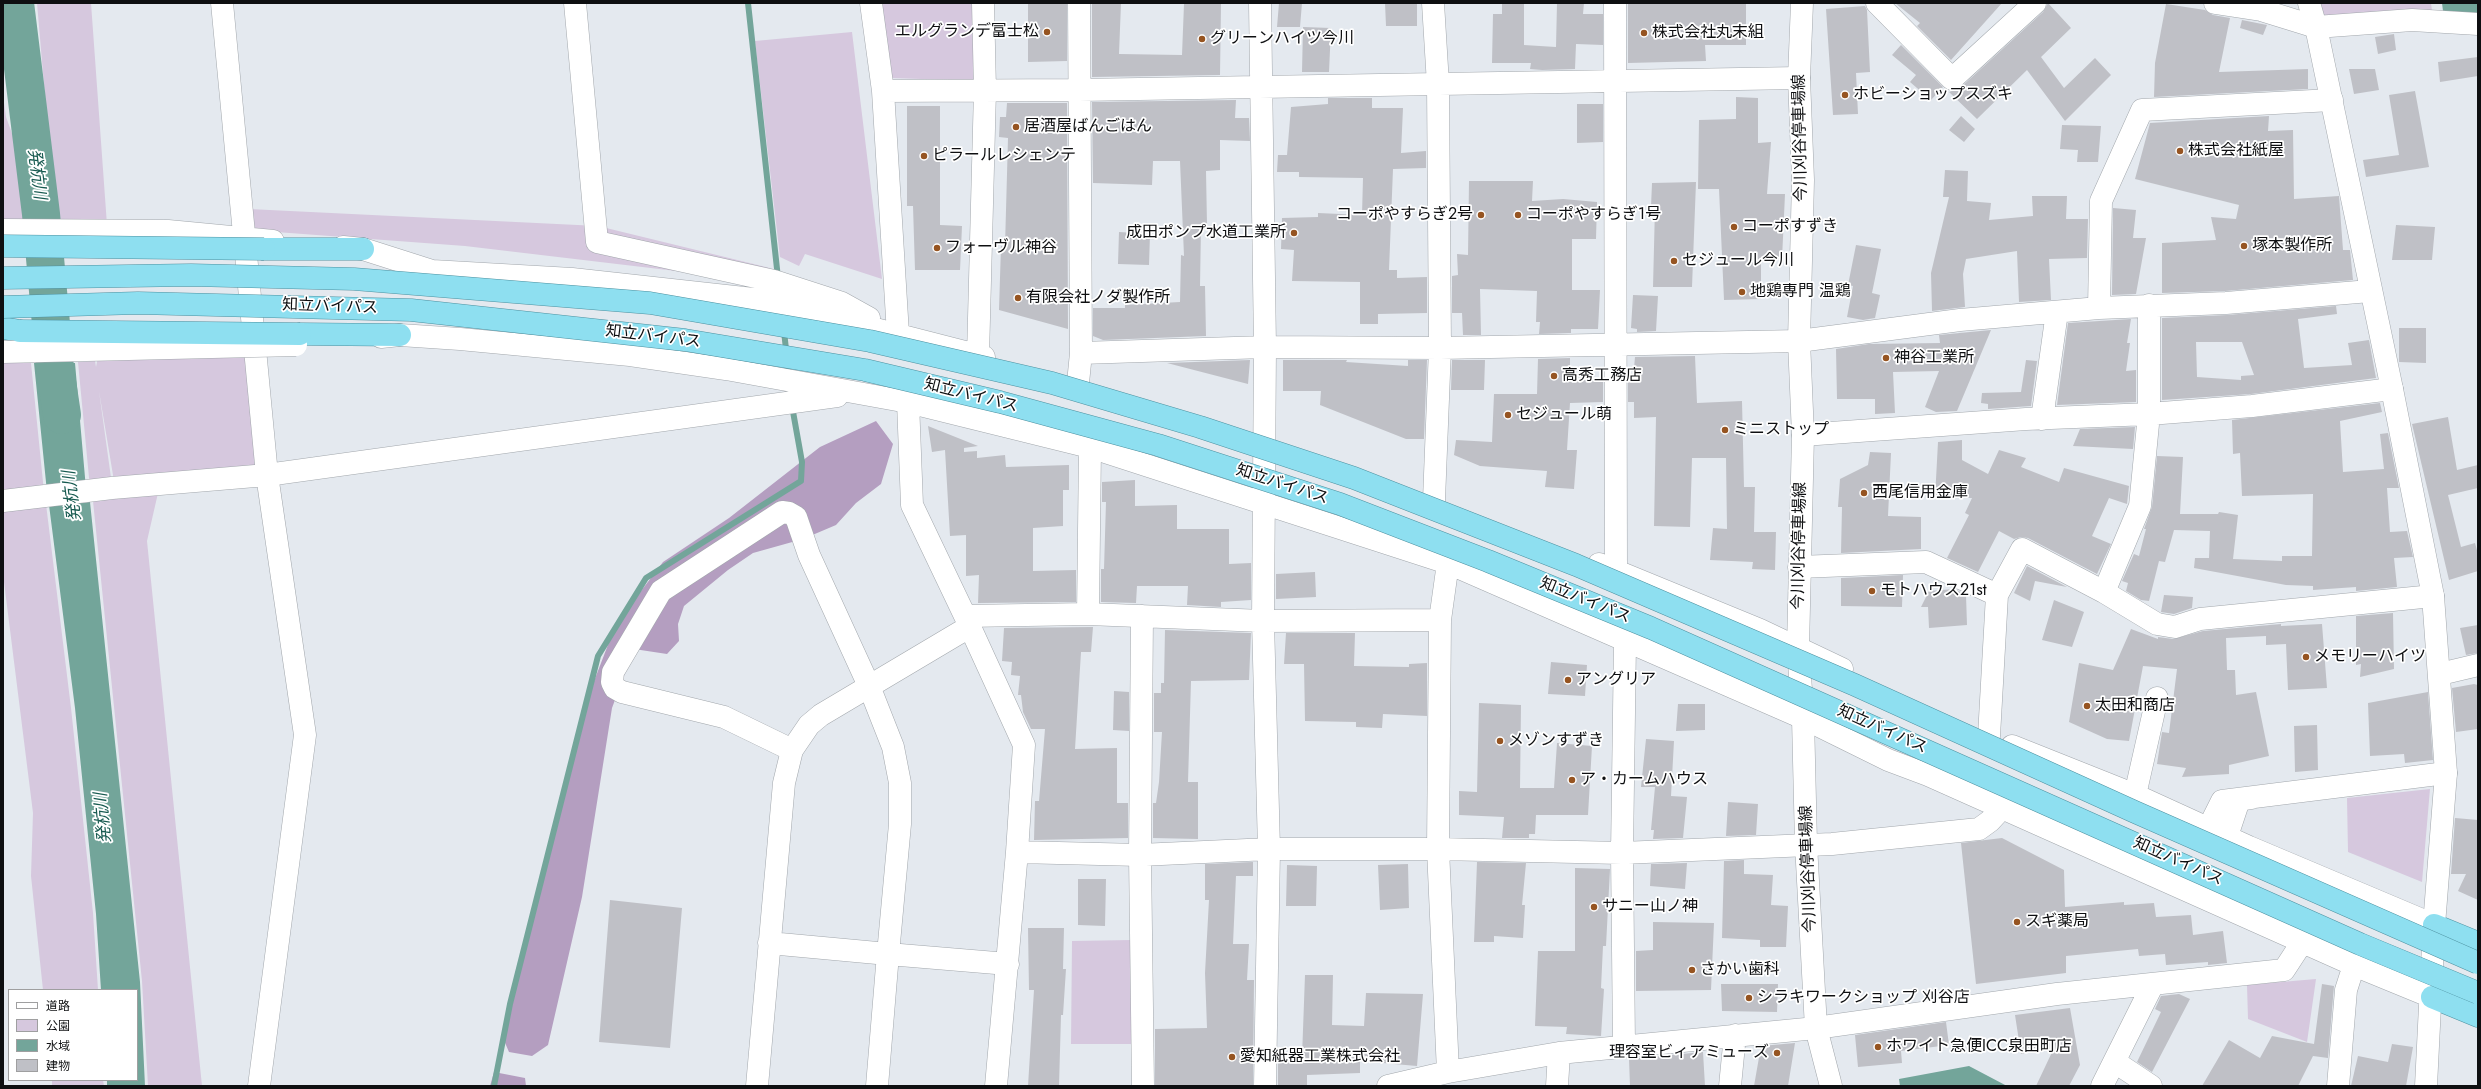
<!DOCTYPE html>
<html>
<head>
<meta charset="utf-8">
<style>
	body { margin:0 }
	#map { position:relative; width:2481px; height:1089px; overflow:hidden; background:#e4e9ef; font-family:Jost,"Noto Sans JP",sans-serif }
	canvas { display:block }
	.frame { position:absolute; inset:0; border:4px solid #0e0f11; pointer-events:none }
	.legend { position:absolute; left:8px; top:989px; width:130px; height:92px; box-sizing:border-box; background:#fff; border:1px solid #9f9fa0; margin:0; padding:5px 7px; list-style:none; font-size:12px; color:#0e0f11 }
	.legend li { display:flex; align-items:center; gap:8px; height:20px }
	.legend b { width:20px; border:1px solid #9f9fa0 }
</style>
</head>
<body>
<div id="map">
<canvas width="2481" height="1089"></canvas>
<div class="frame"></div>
<ul class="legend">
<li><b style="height:5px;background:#fff"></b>道路</li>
<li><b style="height:11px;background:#d6c8de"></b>公園</li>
<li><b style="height:11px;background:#73a59a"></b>水域</li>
<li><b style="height:11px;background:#bfc0c6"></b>建物</li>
</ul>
</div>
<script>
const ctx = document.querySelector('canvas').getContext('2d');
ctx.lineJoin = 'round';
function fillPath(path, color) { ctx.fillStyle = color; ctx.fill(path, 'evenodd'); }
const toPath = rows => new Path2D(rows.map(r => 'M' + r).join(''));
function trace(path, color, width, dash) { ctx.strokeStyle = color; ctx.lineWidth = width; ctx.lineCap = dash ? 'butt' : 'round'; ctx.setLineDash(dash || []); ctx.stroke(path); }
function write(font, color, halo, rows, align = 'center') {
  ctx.font = font + ' Jost,"Noto Sans JP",sans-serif'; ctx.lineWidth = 3.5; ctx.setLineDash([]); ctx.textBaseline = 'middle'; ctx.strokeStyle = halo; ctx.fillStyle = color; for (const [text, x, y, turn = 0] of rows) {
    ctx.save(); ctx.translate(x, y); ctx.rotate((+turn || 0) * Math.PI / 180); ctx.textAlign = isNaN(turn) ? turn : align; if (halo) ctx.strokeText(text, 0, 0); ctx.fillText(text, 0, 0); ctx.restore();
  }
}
fillPath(toPath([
	[37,3,91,3,107,225,56,225],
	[882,3,980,3,983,81,891,78],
	[2317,3,2431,3,2432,11,2321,20],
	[852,32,882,279,805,254,799,266,780,257,755,41],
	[3,95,6,117,29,180,29,221,3,223],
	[249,209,598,226,770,268,769,282,465,246,249,230],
	[248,349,260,470,114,481,99,391,112,485,90,488,78,362,95,361,96,367,98,357],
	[3,363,31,363,44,492,3,495],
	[158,493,147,541,202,1086,148,1086,142,981,93,501],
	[46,504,71,708,93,913,98,990,43,990,31,876,33,813,3,574,3,508],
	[2430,789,2422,882,2348,852,2347,798],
	[1132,940,1132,1044,1071,1044,1072,941],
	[2316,979,2307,1042,2248,1019,2247,985],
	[52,1080,103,1080,104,1086,52,1086]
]), '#d6c8de');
fillPath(toPath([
	[876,421,893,444,881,484,856,503,836,525,803,539,753,553,728,570,684,606,678,624,679,641,667,654,634,649,612,708,582,897,548,1045,532,1056,509,1052,503,1038,591,689,616,624,663,562,729,518,820,447],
	[494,1072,525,1078,526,1086,490,1086]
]), '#b49ec0');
fillPath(toPath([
	[2442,3,2478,3,2478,16,2443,11],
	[34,363,75,363,86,489,47,492],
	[90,502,140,982,145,1086,107,1086,107,1080,137,1080,137,990,101,990,96,914,75,708,49,505],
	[1969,1066,2007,1086,1900,1086,1899,1079]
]), '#73a59a');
trace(toPath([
	[748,3,778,278],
	[784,331,789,377],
	[494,1086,510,1004,598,656,646,578,801,481,802,462,792,406]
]), '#73a59a', 6);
trace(toPath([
	[15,3,41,214,55,368,62,415]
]), '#73a59a', 38);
fillPath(toPath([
	[1028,3,1067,3,1067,61,1028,62],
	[1092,3,1121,3,1119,54,1182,55,1184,4,1221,4,1220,75,1092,77],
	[1279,3,1302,3,1300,27,1277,27],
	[1385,3,1417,3,1417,26,1386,26],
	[1502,3,1524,3,1524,45,1556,47,1557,3,1584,3,1583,14,1603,14,1603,45,1576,44,1575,69,1542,70,1530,69,1531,63,1492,63,1493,14,1502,14],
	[1628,3,1746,3,1746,45,1705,45,1706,61,1628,63],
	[1895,3,2002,3,1951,60,1917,26,1920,23],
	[2048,3,2071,28,2041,57,2064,88,2095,58,2111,75,2065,121,2027,70,1977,119,1949,92,1960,88,2043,12],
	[2166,4,2205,10,2213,15,2230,18,2219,72,2308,69,2308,89,2154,97,2155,63],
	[1865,6,1867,10,1870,72,1856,73,1858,114,1833,115,1826,9],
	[2242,20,2267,25,2263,35,2240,28],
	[1303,27,1331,28,1329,72,1302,72],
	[2394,34,2396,50,2378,54,2375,37],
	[1901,45,1943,87,1931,100,1910,82,1916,75,1892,55],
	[2478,57,2478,76,2440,82,2438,62],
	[2349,69,2375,69,2379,90,2354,94],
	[2415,91,2429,167,2366,177,2363,160,2399,155,2389,95],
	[1736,97,1758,98,1758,143,1771,142,1767,194,1785,194,1782,259,1761,259,1761,299,1724,300,1719,189,1698,189,1699,120,1736,119],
	[1328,98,1372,98,1372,108,1403,108,1401,153,1426,151,1426,168,1393,169,1389,270,1397,270,1397,278,1427,277,1427,313,1378,314,1378,324,1360,324,1360,282,1292,281,1294,250,1281,249,1282,218,1318,217,1318,213,1362,215,1363,178,1299,177,1299,172,1277,172,1278,155,1287,155,1291,107,1328,104],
	[1236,100,1235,118,1249,118,1250,141,1220,140,1220,170,1206,171,1207,225,1201,226,1200,286,1205,286,1206,336,1103,340,1093,336,1093,308,1125,308,1125,305,1180,302,1181,255,1184,256,1180,161,1153,161,1152,185,1093,183,1092,102],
	[1007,103,1067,103,1068,329,999,310,1001,246,1005,246,1008,138,999,137,1000,117,1006,117],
	[1577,104,1603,104,1603,142,1577,143],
	[907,106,940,106,940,225,962,226,960,270,915,270,913,206,907,206],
	[1961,116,1975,129,1964,142,1949,130],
	[2269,116,2268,131,2293,130,2294,199,2339,196,2343,250,2350,250,2353,280,2225,291,2162,293,2162,243,2216,240,2211,217,2236,219,2239,205,2135,179,2150,123],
	[2062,125,2101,126,2098,162,2077,162,2078,150,2060,149],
	[1945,170,1968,171,1967,201,1991,203,1989,220,2033,216,2032,196,2067,196,2066,219,2088,219,2087,258,2049,259,2051,300,2019,302,2017,251,1966,259,1963,274,1965,307,1932,311,1931,273,1949,197,1943,197],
	[1469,181,1533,181,1532,201,1563,199,1597,202,1596,239,1572,239,1572,290,1600,290,1598,329,1571,329,1571,333,1539,334,1540,322,1536,322,1537,291,1480,289,1481,335,1463,335,1462,313,1452,313,1452,276,1458,275,1457,254,1468,255],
	[1696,182,1692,287,1653,287,1655,207,1651,207,1652,183],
	[2113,208,2136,210,2133,238,2146,238,2136,294,2112,295],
	[2396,225,2435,227,2432,260,2392,260],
	[1119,232,1150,234,1149,265,1118,264],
	[1856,245,1881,249,1872,293,1880,295,1875,318,1863,320,1847,317,1853,286,1848,285],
	[1633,295,1658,296,1656,331,1637,332,1637,329,1631,328],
	[2336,306,2337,314,2298,319,2304,368,2352,365,2348,343,2369,340,2376,378,2251,394,2162,400,2162,318,2227,315],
	[2196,342,2242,342,2254,375,2241,376,2241,380,2197,377],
	[2131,319,2127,343,2130,343,2126,371,2136,370,2136,402,2057,405,2068,323],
	[2399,328,2426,328,2426,363,2399,362],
	[1991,330,1957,411,1936,412,1925,407,1939,371,1893,372,1895,413,1875,414,1875,399,1837,399,1836,349,1869,344,1940,343,1939,335],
	[1695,356,1697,403,1742,401,1744,487,1755,487,1754,532,1776,532,1775,570,1752,569,1753,562,1710,560,1713,528,1727,529,1726,458,1692,458,1690,527,1654,526,1656,417,1634,418,1634,402,1628,402,1628,380,1633,380,1635,357],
	[1570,358,1570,380,1603,380,1603,402,1570,403,1567,450,1577,450,1574,489,1545,487,1547,471,1480,466,1454,455,1456,440,1492,442,1494,394,1537,394,1538,359],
	[1250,360,1248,384,1167,363],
	[1283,360,1347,360,1346,362,1408,366,1408,360,1427,360,1424,439,1406,439,1320,405,1321,391,1283,391],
	[1452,360,1485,360,1484,390,1451,390],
	[2026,360,2037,361,2031,406,1988,409,1988,404,1981,403,1982,393,2021,392],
	[2380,403,2382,412,2340,421,2343,472,2384,469,2380,434,2388,433,2399,488,2387,488,2390,532,2407,531,2413,557,2394,558,2397,587,2356,591,2356,587,2313,590,2313,586,2286,585,2194,568,2195,558,2209,558,2210,531,2174,530,2165,562,2159,561,2149,601,2141,600,2126,591,2128,583,2122,581,2134,554,2139,556,2146,529,2144,529,2152,507,2157,456,2183,457,2180,514,2218,514,2219,512,2238,515,2233,559,2282,561,2282,556,2312,556,2313,494,2242,496,2240,453,2233,454,2232,420],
	[2448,417,2457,470,2478,465,2478,488,2448,495,2461,547,2475,543,2478,554,2478,571,2449,580,2412,424],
	[928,426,978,446,964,448,964,452,977,451,977,458,1005,455,1006,467,1069,465,1069,490,1063,490,1063,526,1033,528,1033,571,1076,570,1076,602,978,603,979,575,966,576,966,535,950,536,945,450,932,452],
	[2135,427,2133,449,2073,446,2080,429],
	[1962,440,1962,460,1988,474,1999,450,2026,458,2021,467,2059,482,2064,468,2129,486,2127,504,2109,498,2092,536,2111,544,2097,574,2028,538,2021,537,2014,539,1999,531,1978,572,1947,558,1969,515,1965,513,1972,498,1935,498,1938,442],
	[1870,452,1891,453,1888,516,1921,517,1921,549,1841,553,1842,507,1838,507,1840,479,1868,465],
	[1135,480,1135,506,1177,505,1177,529,1229,529,1229,564,1251,563,1251,600,1221,602,1221,607,1187,605,1188,586,1137,586,1136,603,1101,602,1101,569,1104,569,1106,502,1102,502,1102,482],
	[2027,566,2067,587,2035,581,2030,601,2014,593],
	[1315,572,1316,597,1276,599,1276,574],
	[1903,575,1902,607,1841,606,1841,578],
	[1955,589,1966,595,1967,625,1929,628,1928,607,1921,607,1929,591],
	[2164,595,2193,597,2192,608,2174,614,2161,612],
	[2054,600,2084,612,2072,647,2042,640],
	[2393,613,2394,669,2360,677,2361,664,2356,665,2356,616],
	[2281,624,2281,626,2322,624,2327,688,2288,690,2286,644,2266,645,2266,636,2226,638,2227,670,2235,670,2236,695,2256,692,2269,756,2229,765,2229,774,2182,777,2186,768,2157,764,2162,732,2169,733,2177,669,2143,666,2129,741,2107,739,2069,722,2079,663,2113,670,2131,629,2158,639,2158,637,2173,639,2203,631],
	[2478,625,2478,653,2466,655,2460,628],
	[1093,627,1091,652,1081,652,1075,749,1117,748,1117,803,1128,803,1128,838,1034,840,1035,801,1039,801,1045,729,1031,729,1023,712,1021,695,1018,695,1020,676,1011,675,1012,662,1002,661,1004,628],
	[1165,630,1251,633,1249,680,1191,681,1188,782,1198,782,1198,839,1153,838,1153,803,1156,803,1159,782,1162,732,1154,732,1154,693,1161,693,1161,683,1164,683],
	[1286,633,1355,633,1354,666,1409,667,1409,664,1427,663,1427,716,1383,714,1382,728,1356,727,1356,722,1305,721,1304,664,1284,664],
	[1551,662,1587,665,1585,696,1548,694],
	[2474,684,2478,685,2478,729,2456,732,2452,688],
	[1114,691,1129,692,1129,731,1113,730],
	[2428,692,2433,760,2405,763,2404,754,2370,756,2368,703],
	[1479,703,1521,705,1520,788,1554,788,1557,743,1592,746,1588,815,1536,815,1535,834,1529,834,1529,838,1502,838,1504,817,1459,815,1459,791,1477,792],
	[1678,704,1705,704,1705,730,1676,731],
	[2317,725,2318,770,2295,772,2294,726],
	[1646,739,1674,741,1671,796,1687,797,1683,838,1653,839,1654,830,1651,830,1655,787,1641,787],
	[1728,802,1758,804,1756,835,1726,836],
	[2455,818,2478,820,2478,900,2458,891,2466,874,2451,874],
	[2002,838,2064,870,2065,907,2124,902,2124,905,2154,903,2156,917,2191,915,2193,935,2223,931,2227,963,2208,965,2208,962,2166,965,2165,954,2139,956,2138,949,2066,956,2066,973,1976,984,1961,843],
	[1744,860,1744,874,1773,875,1771,905,1788,906,1786,947,1760,947,1760,940,1722,938,1724,861],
	[1253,862,1253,876,1236,876,1233,944,1249,944,1247,980,1254,980,1253,1086,1155,1086,1155,1029,1207,1028,1205,973,1209,900,1205,900,1205,864],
	[1477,862,1526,863,1522,905,1525,905,1523,938,1494,936,1494,942,1474,942],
	[1687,863,1685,889,1650,886,1651,864],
	[1408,864,1409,908,1380,910,1378,865],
	[1287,865,1317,866,1316,906,1286,906],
	[1575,868,1610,869,1606,946,1603,946,1601,988,1604,989,1601,1036,1566,1034,1567,1027,1535,1026,1538,951,1575,951],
	[1078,879,1106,879,1105,926,1078,925],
	[610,900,682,908,670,1048,599,1042],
	[1653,922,1714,923,1711,990,1636,991,1636,951,1653,950],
	[1028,928,1064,928,1063,969,1066,969,1063,1015,1061,1015,1059,1086,1028,1086,1034,990,1029,990],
	[1305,975,1333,975,1332,1025,1364,1026,1366,993,1423,994,1417,1066,1360,1061,1360,1073,1307,1075,1307,1086,1278,1086,1278,1058,1302,1057],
	[1721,984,1778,984,1777,1012,1722,1011],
	[2322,984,2334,986,2328,1058,2313,1056,2298,1086,2202,1086,2229,1040,2260,1058,2272,1036,2314,1044],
	[2179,994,2190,999,2152,1072,2137,1062,2161,1012,2155,1009,2161,996],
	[2070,1008,2080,1065,2069,1086,2036,1086,2054,1048,2021,1054,2015,1015],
	[1946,1022,1949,1045,1901,1051,1902,1063,1858,1067,1855,1035],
	[1795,1043,1788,1086,1754,1086,1761,1046],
	[2392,1044,2413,1047,2406,1086,2351,1086,2358,1056,2388,1062],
	[1703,1052,1705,1086,1630,1086,1629,1059]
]), '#bfc0c6');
const minor = toPath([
	[222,3,267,475,305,735,259,1086],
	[575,3,597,242,774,281,842,303,869,318],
	[871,3,883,91,898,334],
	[1260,3,1265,347,1263,621,1269,849,1265,1086],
	[1433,3,1438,84,1440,348,1434,500],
	[1615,3,1616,570],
	[1877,3,1952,79,2035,3],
	[2215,3,2261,10,2316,27,2412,20,2478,24],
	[2309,3,2316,27],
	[883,91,1079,90,1799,78],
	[3,230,168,231,273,241],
	[343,247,363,249,432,271,572,279,762,300,984,357],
	[2099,308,2101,201,2142,110,2332,100],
	[381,337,400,335,460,339,630,355,726,369,908,402,1090,447,1448,563,1803,718,1888,760,1928,775,2354,965,2346,990,2338,1086],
	[1081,353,1265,347,1440,348,1799,341,1960,320,2099,308,2226,303,2370,291],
	[978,356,985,90,983,3],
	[1078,383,1081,353,1079,3],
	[908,402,912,505,965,616,1088,614,1263,621,1440,620],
	[2042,419,2057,312],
	[1803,435,2026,419,2149,414,2252,406,2392,389],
	[3,501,112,488,267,475,837,396],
	[1599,564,1760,630,1842,669],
	[1799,567,1926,562,1997,595,2022,549,2104,592,2157,624,2175,627,2200,619,2433,596],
	[2104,592,2140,506,2149,414,2149,305],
	[1088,614,1090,447],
	[965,616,1024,745,1017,852,996,1086],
	[1142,616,1140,855,1143,1086],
	[2440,674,2478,665],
	[1989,736,1997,595],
	[2012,746,2135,795,2249,847,2434,925],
	[2135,795,2157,698],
	[2208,829,2222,801,2446,773],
	[2227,836,2239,800,2252,798],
	[1017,852,1140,855,1269,849,1438,849,1622,853,1832,844,1979,829,1990,821,2002,808],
	[769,943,888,954,900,824,900,783,893,747,869,686,809,555,796,517,789,513,782,512,661,591,613,672,612,682,615,688,622,692,724,717,792,750],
	[1624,1045,1622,853,1625,642],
	[2115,1062,2151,1086],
	[1448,1072,1438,849,1440,620,1448,563],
	[757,1086,784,783,792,750,809,725,821,715,969,627],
	[877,1086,888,954,1008,964],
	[1388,1086,1448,1072,1559,1053,1816,1028,2057,994,2284,970,2303,941],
	[1557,1086,1559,1053],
	[1730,1086,1735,1035],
	[2102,1086,2153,984]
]);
const tertiary = toPath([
	[2316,27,2392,389,2433,596,2446,773,2434,925,2426,1086],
	[2354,965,2432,997]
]);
const secondary = toPath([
	[1802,3,1799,78,1803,180,1799,341,1803,435,1798,648,1803,718,1806,844,1816,1028,1831,1086]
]);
const trunk = toPath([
	[264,249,363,249],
	[3,328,20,331],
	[300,334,400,335],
	[2434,925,2478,943],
	[2432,997,2478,1016]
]);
trace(minor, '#a2a7ac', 23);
trace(tertiary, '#a2a7ac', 23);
trace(secondary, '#a2a7ac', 23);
trace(trunk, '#4e91a0', 23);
trace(minor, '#fff', 22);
trace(tertiary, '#fff', 22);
trace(secondary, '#fff', 22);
trace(trunk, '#8edff0', 22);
const minorBridge = toPath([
	[3,352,296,345]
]);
const trunkBridge = toPath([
	[3,246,264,249],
	[3,278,191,275,354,279,650,303,870,341,1052,383,1200,427,1354,478,1576,565,1855,685,2135,812,2478,963],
	[3,307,138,303,411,310,685,340,865,370,1000,402,1158,445,1340,504,1488,561,1651,628,2360,944,2478,993],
	[20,331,300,334]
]);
trace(minorBridge, '#a2a7ac', 23, []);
trace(trunkBridge, '#4e91a0', 23, []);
trace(minorBridge, '#fff', 22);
trace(trunkBridge, '#8edff0', 22);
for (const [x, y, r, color] of [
	[1047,32,4,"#965421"],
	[1644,33,4,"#965421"],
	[1202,39,4,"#965421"],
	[1845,95,4,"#965421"],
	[1016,127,4,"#965421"],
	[2180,151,4,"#965421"],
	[924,156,4,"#965421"],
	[1481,215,4,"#965421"],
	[1518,215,4,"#965421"],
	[1734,227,4,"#965421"],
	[1294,233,4,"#965421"],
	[2244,246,4,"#965421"],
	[937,248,4,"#965421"],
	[1674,261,4,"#965421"],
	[1742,292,4,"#965421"],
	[1018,298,4,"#965421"],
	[1886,358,4,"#965421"],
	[1554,376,4,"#965421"],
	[1508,415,4,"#965421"],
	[1725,430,4,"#965421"],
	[1864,493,4,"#965421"],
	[1872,591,4,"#965421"],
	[2306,657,4,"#965421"],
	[1568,680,4,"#965421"],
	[2087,706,4,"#965421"],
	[1500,741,4,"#965421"],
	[1572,780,4,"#965421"],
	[1594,907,4,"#965421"],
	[2017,922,4,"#965421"],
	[1692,970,4,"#965421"],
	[1749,998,4,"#965421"],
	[1878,1047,4,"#965421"],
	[1777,1053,4,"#965421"],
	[1232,1057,4,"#965421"]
]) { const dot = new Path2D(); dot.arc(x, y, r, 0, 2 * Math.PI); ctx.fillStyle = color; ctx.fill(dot); trace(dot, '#fff', 1.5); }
write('16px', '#0e0f11', '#fff', [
	["エルグランデ富士松",1039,32,"right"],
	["株式会社丸末組",1652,33],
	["グリーンハイツ今川",1210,39],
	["ホビーショップスズキ",1853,95],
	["居酒屋ばんごはん",1024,127],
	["株式会社紙屋",2188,151],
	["ピラールレシェンテ",932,156],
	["コーポやすらぎ2号",1473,215,"right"],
	["コーポやすらぎ1号",1526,215],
	["コーポすずき",1742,227],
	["成田ポンプ水道工業所",1286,233,"right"],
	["塚本製作所",2252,246],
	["フォーヴル神谷",945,248],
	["セジュール今川",1682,261],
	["地鶏専門 温鶏",1750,292],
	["有限会社ノダ製作所",1026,298],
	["神谷工業所",1894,358],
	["高秀工務店",1562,376],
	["セジュール萌",1516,415],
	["ミニストップ",1733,430],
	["西尾信用金庫",1872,493],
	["モトハウス21st",1880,591],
	["メモリーハイツ",2314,657],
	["アングリア",1576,680],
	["太田和商店",2095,706],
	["メゾンすずき",1508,741],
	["ア・カームハウス",1580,780],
	["サニー山ノ神",1602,907],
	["スギ薬局",2025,922],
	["さかい歯科",1700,970],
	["シラキワークショップ 刈谷店",1757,998],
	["ホワイト急便ICC泉田町店",1886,1047],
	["理容室ビィアミューズ",1769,1053,"right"],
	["愛知紙器工業株式会社",1240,1057]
], 'left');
write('16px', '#0e0f11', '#fff', [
	["今川刈谷停車場線",1801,138,-91],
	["知立バイパス",330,307,2],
	["知立バイパス",653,337,7],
	["知立バイパス",971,396,14],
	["知立バイパス",1282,485,18],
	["今川刈谷停車場線",1800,546,-89],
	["知立バイパス",1585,601,22],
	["知立バイパス",1882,730,24],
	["知立バイパス",2178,862,24],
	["今川刈谷停車場線",1809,869,-92]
]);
write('italic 17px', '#175a50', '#fff', [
	["発杭川",36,174,83],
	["発杭川",73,496,-97],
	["発杭川",104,818,-95]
]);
</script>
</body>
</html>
